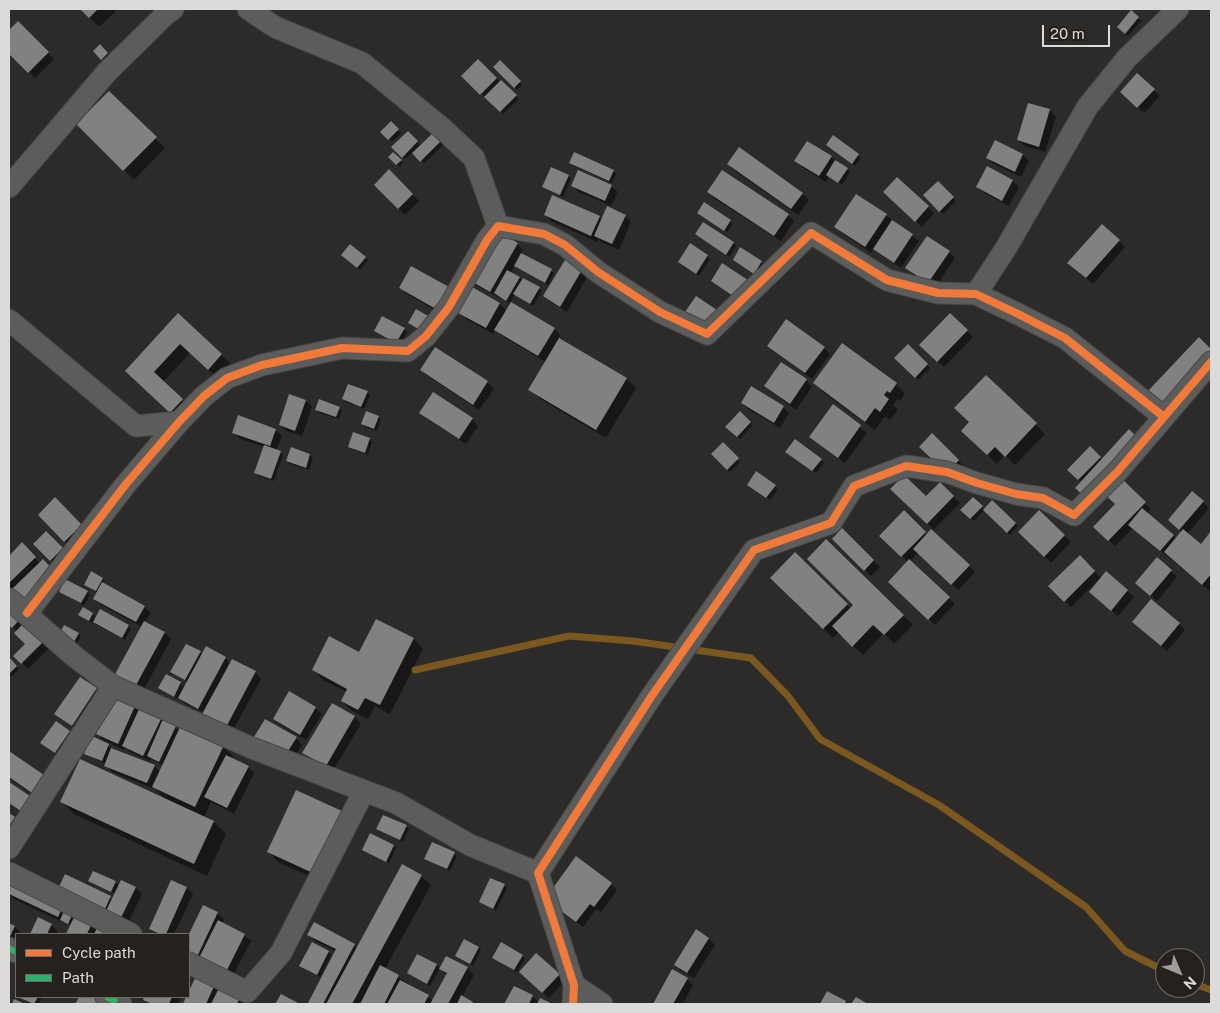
<!DOCTYPE html>
<html>
<head>
<meta charset="utf-8">
<style>
	body { margin:0 }
	#map { position:relative; width:1220px; height:1013px; overflow:hidden; background:#2d2b29; font-family:"Public Sans",sans-serif }
	canvas { display:block }
	.frame { position:absolute; inset:0; border:10px solid #dddbd9; pointer-events:none }
	.legend { position:absolute; left:15px; top:933px; width:175px; height:65px; box-sizing:border-box; background:#25221e; border:1px solid #6f6c69; margin:0; padding:6px 9px; list-style:none; font-size:15px; color:#dddbd9 }
	.legend li { display:flex; align-items:center; gap:10px; height:25px }
	.legend b { width:25px; border:1px solid #6f6c69 }
	.north { position:absolute; left:1155px; top:948px; width:50px; height:50px; box-sizing:border-box; background:#25221e; border:1px solid #6f6c69; border-radius:50%; rotate:135deg; font-size:14px; font-weight:700; line-height:20px; text-align:center; color:#dddbd9 }
	.north::after { content:''; display:block; margin:auto; width:18px; height:22px; background:#9f9d9b; clip-path:polygon(50% 0,100% 100%,50% 72%,0 100%) }
	.scale { position:absolute; left:1042px; top:25px; width:68px; height:22px; box-sizing:border-box; border:2px solid #dddbd9; border-top:0; padding-left:6px; font-size:15px; line-height:18px; white-space:nowrap; color:#dddbd9; -webkit-text-stroke:4px #25221e; paint-order:stroke }
</style>
</head>
<body>
<div id="map">
<canvas width="1220" height="1013"></canvas>
<div class="frame"></div>
<ul class="legend">
<li><b style="height:6px;background:#f17a3a"></b>Cycle path</li>
<li><b style="height:6px;background:#2db169"></b>Path</li>
</ul>
<div class="north">N</div>
<div class="scale">20 m</div>
</div>
<script>
const ctx = document.querySelector('canvas').getContext('2d');
ctx.lineJoin = 'round';
function fillPath(path, color) { ctx.fillStyle = color; ctx.fill(path, 'evenodd'); }
const toPath = rows => new Path2D(rows.map(r => 'M' + r).join(''));
function trace(path, color, width, dash) { ctx.strokeStyle = color; ctx.lineWidth = width; ctx.lineCap = dash ? 'butt' : 'round'; ctx.setLineDash(dash || []); ctx.stroke(path); }
fillPath(toPath([
	[81,9,118,9,99,27],
	[1131,12,1141,21,1128,36,1121,30],
	[18,23,54,59,35,78,9,52,9,32],
	[100,46,110,56,105,61,95,51],
	[478,61,519,99,503,114,463,76],
	[500,62,522,85,517,90,495,67],
	[1137,75,1160,96,1144,113,1127,98],
	[109,92,165,148,134,180,78,124],
	[1049,110,1056,117,1045,152,1025,146,1018,140],
	[391,123,401,133,392,142,382,132],
	[408,133,421,146,433,134,443,145,424,163,413,152,405,159,393,147],
	[995,142,1023,155,1029,161,1021,177,994,164,987,158],
	[830,147,858,155,861,158,855,166],
	[393,153,403,163,400,167,390,157],
	[831,157,850,172,842,185,829,176,826,182,802,167,796,161],
	[571,163,613,171,616,174,612,183,574,166],
	[728,164,802,194,809,200,798,215,735,171],
	[389,171,419,201,405,215,375,185],
	[568,176,571,179,563,197,544,186],
	[897,179,934,213,922,227,885,192],
	[1013,181,1019,187,1009,206,984,193,977,186],
	[938,182,956,201,943,214,925,195],
	[572,186,611,186,618,192,611,206,579,192],
	[709,192,788,215,794,221,781,241,715,199],
	[545,215,599,217,602,220,625,216,631,222,619,250,601,242,598,239,597,242,551,221],
	[701,215,730,221,733,224,727,232],
	[886,215,919,241,901,268,881,255,874,248,871,253,842,233,835,227],
	[696,234,733,243,736,246,729,257],
	[1119,241,1125,247,1093,284,1075,269],
	[517,244,523,250,521,255,554,273,548,285,519,269,515,265,511,273,542,291,533,306,515,294,510,303,479,287,472,281],
	[690,245,710,259,699,276,682,265],
	[949,252,955,258,935,288,913,274,907,268],
	[345,258,365,258,368,260,360,270],
	[737,262,761,262,764,265,757,275],
	[412,268,443,315,407,294,400,288],
	[581,271,587,277,567,312,551,302,545,296],
	[473,289,500,304,507,311,554,329,560,335,558,339,626,379,636,388,606,438,540,399,530,389,546,362,502,336,495,329,493,334,466,319,460,312],
	[178,315,231,364,218,378,190,353,163,382,191,410,181,421,137,381],
	[950,315,973,337,944,367,921,345],
	[404,329,407,332,400,345,375,331],
	[769,346,824,348,830,354,812,379],
	[908,346,930,368,918,380,896,358],
	[436,348,487,382,494,389,479,410,428,376,421,370],
	[986,377,1045,434,1015,465,1005,455,997,464,963,431,971,422],
	[806,380,812,387,796,410,772,392,765,386],
	[814,383,896,384,905,394,900,401,898,399,893,405,898,410,890,420,885,416,875,430,824,393],
	[367,393,370,395,364,409,346,402,343,399],
	[290,396,306,401,312,407,302,436,286,431,280,425],
	[742,403,783,407,789,413,780,428,748,409],
	[833,406,867,433,845,463,811,437],
	[339,408,342,410,339,419,319,413,316,410],
	[420,412,472,419,478,426,466,444,427,419],
	[740,413,753,425,740,439,727,427],
	[378,417,381,419,377,431,365,427,363,424],
	[275,430,282,436,276,451,283,455,274,481,258,476,256,473,265,447,240,439,234,432],
	[354,434,370,440,372,442,368,455,352,449,350,447],
	[932,435,965,467,954,478],
	[723,444,740,462,730,472,712,454],
	[1090,448,1102,460,1082,482,1069,470],
	[291,449,310,455,313,458,309,470,290,464,287,461],
	[790,454,821,460,824,463,816,473],
	[1121,480,1151,509,1147,514,1177,539,1182,532,1176,526,1203,502,1209,508,1187,534,1201,546,1211,533,1211,592,1133,528,1115,546,1095,527,1116,504],
	[940,484,960,503,932,531,975,572,958,590,918,552,910,561,955,604,935,625,890,582,908,562,881,536,904,512,927,535,933,529,892,489,926,498],
	[775,486,778,489,770,500,751,487],
	[973,498,985,510,992,502,1018,526,1010,535,984,510,974,521,962,510],
	[55,499,88,532,71,548,39,515],
	[1039,512,1071,542,1051,563,1020,532],
	[842,530,880,567,871,576,834,539],
	[46,533,65,552,53,563,35,544],
	[826,541,913,625,894,644,884,633,863,655,839,632,833,638,772,577,795,554,851,609,855,605],
	[22,544,40,563,9,595,9,557],
	[1080,557,1102,579,1106,573,1134,597,1118,616,1097,599,1099,582,1098,580,1071,607,1050,586],
	[1171,571,1177,577,1157,601,1143,589],
	[102,579,105,581,103,584,144,607,151,613,145,622,165,633,171,639,142,693,122,682,142,627,101,605,94,599,98,593,85,584],
	[60,591,87,592,90,595,84,605],
	[9,613,25,620,19,627,21,628,52,645,28,669,15,656,27,644,9,623],
	[92,614,96,618,128,626,131,629,125,640,97,625,93,621,92,623,80,615],
	[377,620,414,639,423,649,390,714,375,706,368,719,352,711,342,701,347,692,323,680,313,670,360,654],
	[1179,624,1185,630,1167,651,1140,628],
	[78,634,81,636,77,644,63,637],
	[200,652,202,655,225,658,231,664,255,672,261,679,231,734,204,713,186,704,178,696,177,699,159,688,166,675,185,687,188,682,172,672],
	[9,659,19,669,11,677,9,675],
	[80,679,103,696,78,731,56,714],
	[114,698,135,707,139,712,161,718,180,731,223,746,233,756,232,759,248,767,254,773,234,814,211,802,204,817,214,822,226,834,207,876,74,814,62,802,166,800,154,787,154,789,112,772,106,764,86,754,108,744,97,734],
	[105,741,124,750,125,747,130,752,150,761,151,759,163,766,160,772,154,766,111,749],
	[333,705,355,717,361,724,332,772,310,759,304,752],
	[315,708,322,714,306,740,281,725,274,719],
	[266,721,296,738,302,745,292,761],
	[56,723,72,735,58,755,45,746],
	[9,753,43,776,38,798,9,778],
	[297,792,325,883,278,862,269,852],
	[9,814,17,820,9,832],
	[406,826,409,829,403,842,377,828],
	[432,844,457,856,450,871,425,859],
	[394,846,396,848,389,863,364,850],
	[66,876,113,900,116,894,90,881,115,882,119,887,122,882,136,888,142,894,125,930],
	[421,876,431,885,385,969,428,996,433,1001,447,975,441,969,447,958,467,968,474,975,462,997,474,1004,311,1004,310,1003,337,952,315,941,309,934,315,924,358,948],
	[9,879,112,934,67,934,71,927,74,925,64,921,64,923,14,899,10,895,9,897],
	[172,881,187,888,193,894,174,934,156,934,150,929],
	[611,884,617,890,601,912,596,909,583,927,553,905],
	[504,885,507,888,496,911,480,902],
	[203,907,217,913,224,920,222,924,244,935,251,941,232,977,189,955,189,937],
	[39,919,51,925,58,931,56,934,32,934],
	[9,924,15,927,21,933,16,934,16,943,9,946],
	[696,931,709,939,715,945,694,978,681,971,675,965],
	[479,948,481,950,473,966,460,958],
	[328,952,331,955,320,977,303,968],
	[418,955,440,968,430,986,409,973],
	[522,956,525,958,517,972,494,958],
	[673,971,687,979,693,985,683,1004,654,1004],
	[559,974,565,981,549,998,527,978],
	[198,975,240,997,246,1004,184,1004],
	[514,987,532,996,539,1003,540,1000,550,1004,506,1004],
	[22,997,42,997,38,1004,32,1004,24,1000],
	[146,997,181,997,178,1004,149,1004,144,1000]
]), '#0007');
trace(toPath([
	[415,670,569,636,633,641,751,658,788,696,820,739,939,805,1086,907,1125,951,1165,971],
	[1195,984,1211,990]
]), '#7a581f', 7);
fillPath(toPath([
	[80,9,98,9,89,18],
	[1131,10,1139,17,1125,34,1117,27],
	[18,21,49,52,28,73,9,54,9,30],
	[100,44,108,53,101,60,93,51],
	[478,59,497,78,480,95,461,76],
	[500,60,521,81,514,88,493,67],
	[1137,73,1155,89,1137,108,1120,92],
	[501,80,517,95,500,112,484,97],
	[109,91,157,137,123,171,76,124],
	[1028,103,1050,109,1039,147,1017,140],
	[391,121,399,129,388,140,380,132],
	[408,131,418,141,402,158,391,147],
	[433,133,441,141,420,162,412,153],
	[833,135,859,154,852,164,826,145],
	[995,140,1023,154,1015,172,986,158],
	[807,141,832,156,819,176,794,161],
	[739,147,803,193,791,209,727,164],
	[393,152,402,160,396,165,388,157],
	[574,152,614,170,609,181,569,163],
	[835,160,848,168,838,183,826,175],
	[987,166,1013,180,1002,201,976,187],
	[551,167,569,175,560,195,542,187],
	[389,169,413,194,398,209,374,185],
	[578,170,612,185,605,201,571,186],
	[722,170,789,214,774,236,707,192],
	[897,177,929,206,915,222,883,192],
	[938,181,954,197,939,212,923,195],
	[856,194,887,214,865,247,834,227],
	[552,195,600,216,591,236,544,215],
	[704,202,731,220,724,231,697,213],
	[607,206,626,215,612,244,594,236],
	[892,220,913,234,894,263,873,249],
	[703,222,734,242,726,255,695,234],
	[1102,224,1120,240,1086,278,1067,263],
	[498,232,518,243,490,292,471,281],
	[927,236,950,251,928,283,905,268],
	[690,243,708,255,696,274,678,262],
	[350,244,366,257,357,268,341,255],
	[740,247,762,261,754,274,733,260],
	[521,253,552,269,545,283,514,266],
	[565,260,582,270,560,307,543,296],
	[722,263,751,282,739,300,711,281],
	[411,266,449,287,436,309,399,288],
	[507,270,520,277,506,301,494,293],
	[523,278,540,287,530,304,513,294],
	[472,287,500,303,486,328,458,313],
	[696,296,717,310,706,326,685,312],
	[511,302,555,328,538,356,494,330],
	[416,309,430,317,422,331,408,323],
	[178,313,222,354,208,370,180,344,154,372,183,399,170,413,125,371],
	[950,313,968,330,937,362,919,345],
	[382,316,405,328,396,343,374,331],
	[786,319,825,347,805,373,767,346],
	[1199,337,1211,349,1211,357,1163,408,1147,392],
	[559,338,627,378,596,430,528,390],
	[842,343,897,383,890,393,887,391,884,395,889,399,880,412,875,408,865,422,813,383],
	[908,344,928,364,915,378,894,358],
	[435,347,488,381,473,405,420,370],
	[781,362,807,379,790,404,764,386],
	[986,375,1037,423,1005,457,995,447,987,455,961,431,969,422,954,408],
	[348,384,368,391,361,407,342,399],
	[751,386,784,406,774,423,741,403],
	[433,392,473,418,459,439,419,413],
	[289,394,306,400,295,431,279,425],
	[319,399,340,407,336,417,315,410],
	[833,404,861,425,838,458,809,437],
	[366,411,379,416,374,429,361,424],
	[740,411,751,422,737,437,725,427],
	[238,415,276,429,270,446,232,433],
	[1129,429,1139,439,1086,498,1075,488],
	[353,432,370,438,365,453,348,447],
	[932,433,959,460,947,473,919,447],
	[795,439,822,459,812,471,785,452],
	[723,442,739,458,727,470,711,454],
	[264,445,281,451,271,479,254,473],
	[1090,446,1101,457,1078,480,1067,470],
	[291,447,310,454,306,468,286,461],
	[756,471,776,485,766,498,747,485],
	[904,475,926,496,940,482,954,496,927,524,890,489],
	[1121,478,1146,502,1108,541,1093,527,1115,504,1105,495],
	[1192,491,1204,501,1179,530,1168,520],
	[55,497,82,525,64,542,38,515],
	[973,497,983,506,970,519,960,510],
	[992,500,1016,523,1007,533,983,510],
	[1142,508,1174,535,1160,551,1128,525],
	[904,510,926,532,901,557,879,536],
	[1039,510,1065,535,1044,557,1018,532],
	[842,528,874,560,864,571,832,539],
	[931,529,970,565,951,585,913,549],
	[1183,529,1201,544,1211,531,1211,574,1202,585,1164,552],
	[46,531,63,548,50,561,33,544],
	[826,539,904,615,884,635,873,625,852,647,832,626,853,605,807,559],
	[22,542,36,557,9,583,9,556],
	[795,552,848,604,823,629,770,578],
	[1080,555,1095,571,1064,602,1048,586],
	[1157,557,1172,570,1150,596,1135,583],
	[43,559,54,571,24,602,12,589],
	[909,559,950,597,928,620,888,582],
	[91,571,103,578,96,591,84,585],
	[1106,571,1128,590,1111,611,1089,592],
	[65,579,88,591,81,603,59,592],
	[102,582,145,606,136,622,93,599],
	[1151,599,1180,623,1161,646,1132,622],
	[83,607,93,613,89,621,78,615],
	[100,609,129,625,122,638,93,622],
	[9,611,23,616,12,628,9,625],
	[28,619,47,638,21,664,13,656,25,644,14,633],
	[376,619,414,638,380,705,365,698,358,710,341,701,347,689,312,670,329,636,359,652],
	[144,621,165,632,135,687,114,676],
	[64,625,79,633,74,642,59,634],
	[186,644,201,651,185,680,170,672],
	[206,646,226,657,198,709,178,698],
	[9,657,17,666,9,674],
	[232,659,256,671,225,729,201,716],
	[166,674,181,682,174,697,158,688],
	[80,677,97,688,72,726,54,714],
	[289,691,316,707,300,735,273,719],
	[114,696,135,706,118,744,96,734],
	[332,703,355,716,326,766,302,753],
	[140,707,162,717,143,756,122,746],
	[163,719,176,726,159,762,147,756],
	[265,719,297,737,285,756,254,737],
	[56,721,70,731,55,753,40,743],
	[181,725,224,745,195,807,152,787],
	[92,736,109,744,102,761,84,754],
	[111,748,155,765,147,783,104,766],
	[9,751,44,775,32,793,9,777],
	[226,755,249,766,227,808,204,797],
	[80,759,214,821,194,864,60,802],
	[9,782,30,796,21,811,9,803],
	[296,790,344,812,315,874,267,852],
	[9,813,15,817,9,826],
	[383,815,407,825,400,840,376,829],
	[370,833,394,845,386,862,362,850],
	[432,842,455,852,447,869,424,859],
	[576,856,612,883,594,907,590,904,576,922,545,899],
	[402,864,422,875,352,1004,326,1004],
	[93,871,116,881,111,892,88,881],
	[65,874,111,896,103,913,57,891],
	[490,878,505,884,493,909,479,902],
	[12,879,64,904,58,917,9,894,9,887],
	[121,880,136,887,118,924,103,917],
	[171,880,187,887,166,934,160,934,149,929],
	[203,905,218,912,197,957,189,953,189,934],
	[65,909,73,913,68,924,60,920],
	[76,913,93,921,87,934,66,934],
	[38,917,52,924,47,934,30,934],
	[218,920,245,934,226,972,199,958],
	[314,922,355,944,323,1004,308,1003,336,949,307,935],
	[9,923,15,926,9,939],
	[98,926,115,934,94,934],
	[696,929,709,938,687,973,674,965],
	[464,939,479,947,470,964,455,956],
	[312,942,329,951,317,975,299,966],
	[501,942,523,955,514,970,492,958],
	[536,953,560,974,542,993,519,972],
	[417,954,437,964,427,984,407,973],
	[446,956,468,967,448,1004,430,1004,447,973,439,969],
	[380,965,399,975,384,1004,360,1004],
	[672,969,688,978,673,1004,653,1004],
	[197,974,216,982,206,1004,183,1004,186,997,189,997,189,991],
	[400,980,429,995,424,1004,387,1004],
	[220,986,241,996,237,1004,211,1004],
	[514,986,533,995,529,1004,504,1004],
	[827,991,846,1001,845,1004,820,1004],
	[281,994,300,1004,275,1004],
	[461,995,473,1002,472,1004,457,1004],
	[18,997,38,997,34,1004],
	[79,997,97,997,112,1004,75,1004],
	[144,997,172,997,169,1004,152,1004,143,1000],
	[856,997,868,1004,851,1004],
	[540,998,553,1004,537,1004],
	[14,999,25,1004,12,1004]
]), '#808180');
const street = toPath([
	[248,9,275,27,362,63,442,128,474,158,498,226],
	[9,187,107,72,165,15,173,9],
	[976,294,1006,248,1088,106,1127,58,1178,9],
	[9,320,136,426,179,422],
	[9,599,74,656,113,686,252,748,396,803,470,845,538,873],
	[27,613,126,484,179,422,204,396,227,378,262,365,342,348,408,351,426,336,449,307,487,240,498,226,544,234,565,245,598,272,660,312,707,334,811,233,887,280,938,293,976,294,1018,314,1065,338,1164,417],
	[9,848,113,686],
	[9,873,131,934],
	[9,948,16,952],
	[189,963,247,992,281,953,364,791],
	[574,985,602,1004],
	[106,997,121,1004],
	[573,1004,574,985,538,873,651,697,754,550,831,523,854,486,906,466,947,472,977,483,1016,494,1043,498,1074,515,1118,471,1211,362]
]);
trace(street, '#484746', 23);
trace(street, '#5c5c5b', 21);
trace(toPath([
	[9,948,16,952],
	[106,997,121,1004]
]), '#2db169', 6, [12, 6]);
trace(toPath([
	[27,613,126,484,179,422,204,396,227,378,262,365,342,348,408,351,426,336,449,307,487,240,498,226,544,234,565,245,598,272,660,312,707,334,811,233,887,280,938,293,976,294,1018,314,1065,338,1164,417],
	[573,1004,574,985,538,873,651,697,754,550,831,523,854,486,906,466,947,472,977,483,1016,494,1043,498,1074,515,1118,471,1211,362]
]), '#f17a3a', 8);
</script>
</body>
</html>
